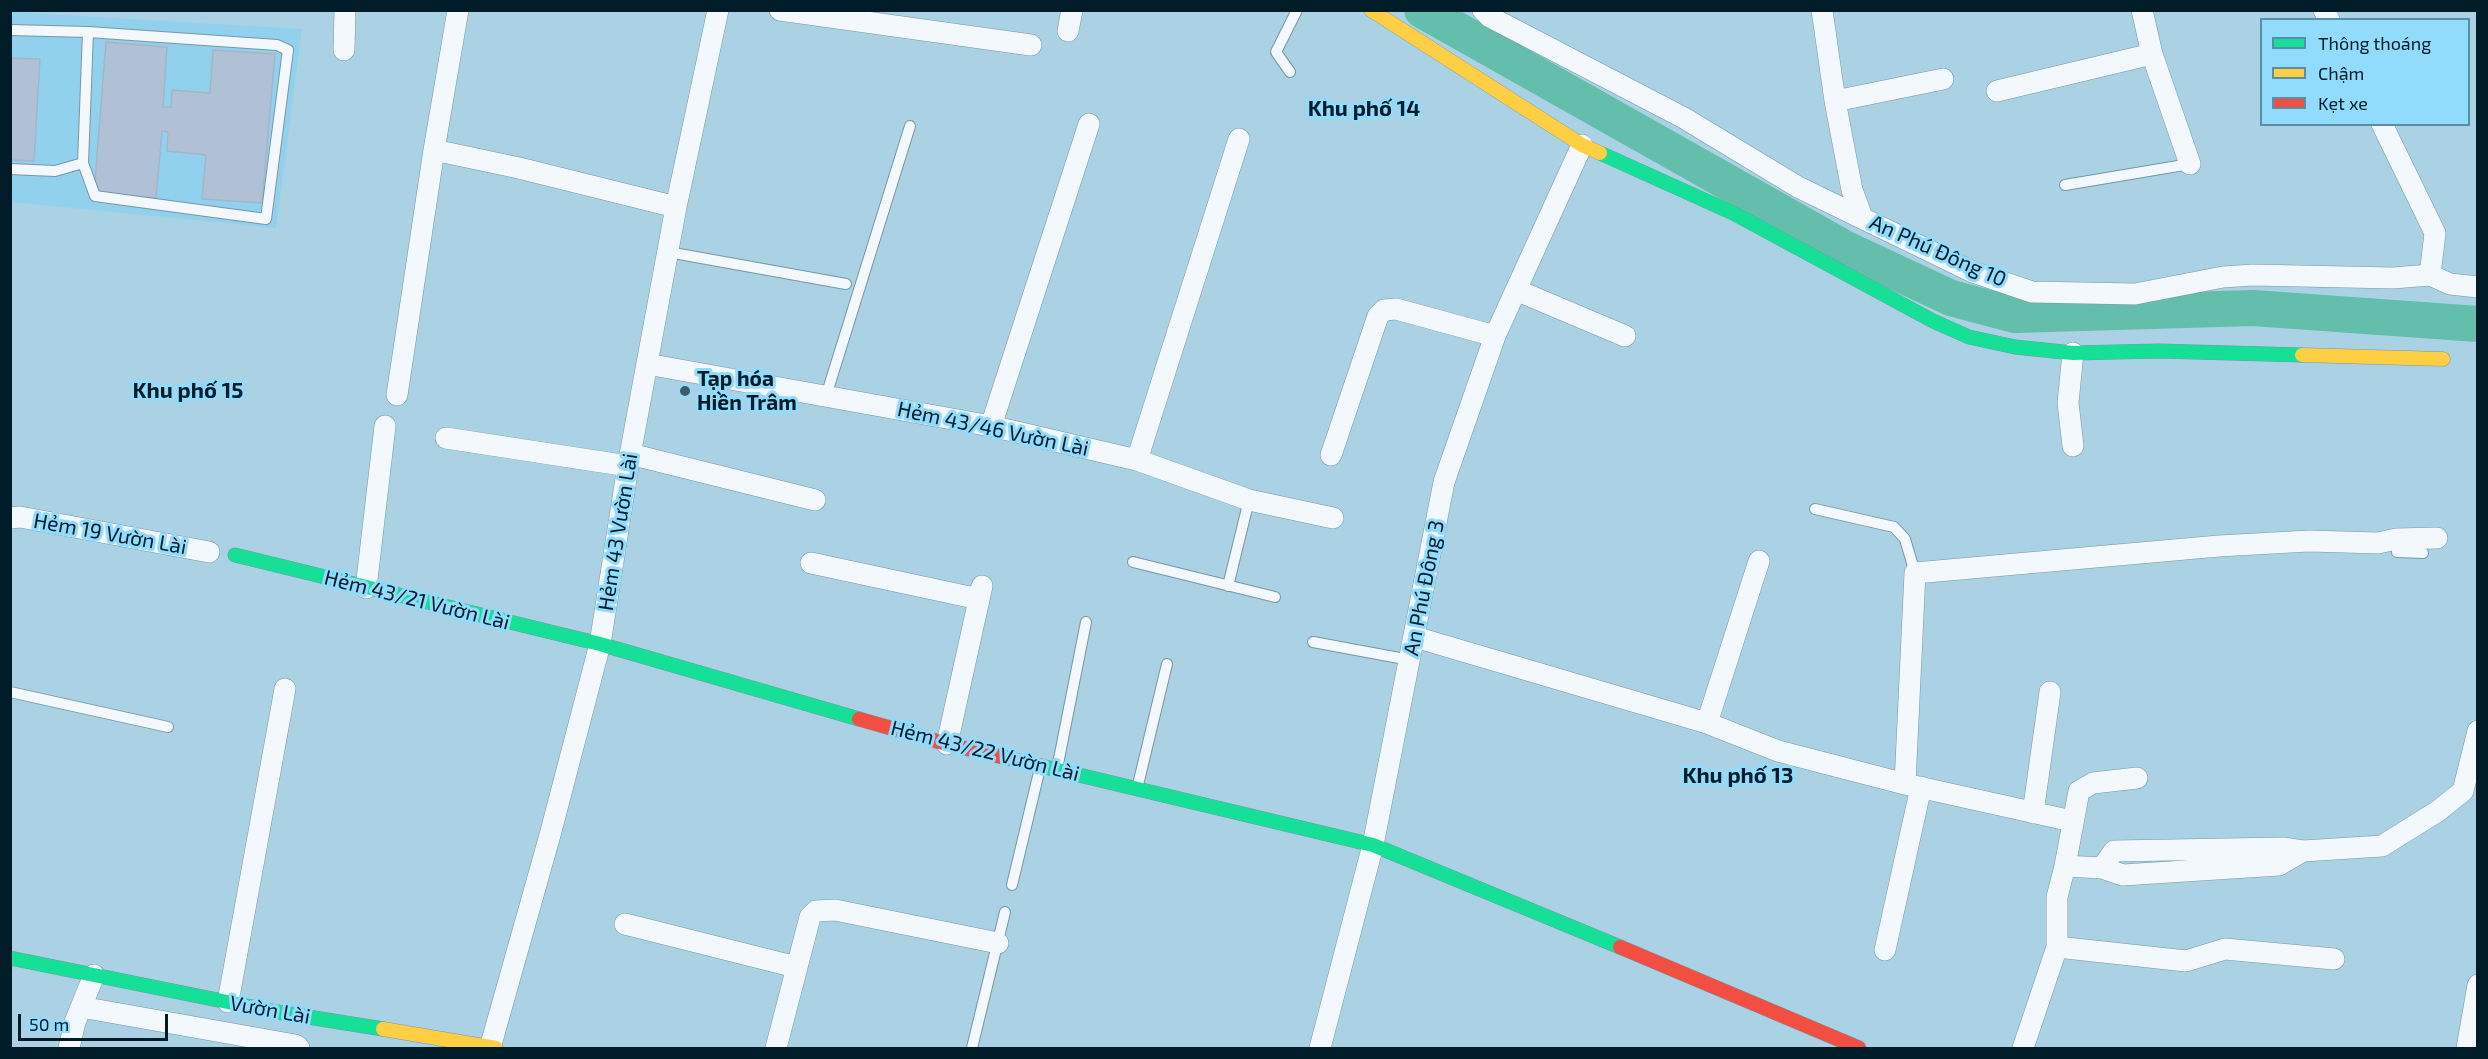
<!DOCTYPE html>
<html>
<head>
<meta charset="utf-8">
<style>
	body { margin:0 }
	#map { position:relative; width:2488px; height:1059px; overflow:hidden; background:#aad2e4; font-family:"Exo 2",sans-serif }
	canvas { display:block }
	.frame { position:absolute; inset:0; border:12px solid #001c29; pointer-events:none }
	.legend { position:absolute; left:2260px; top:18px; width:210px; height:108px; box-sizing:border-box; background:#91dbfd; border:2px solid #578fa8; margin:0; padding:8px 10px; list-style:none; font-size:18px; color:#001c29 }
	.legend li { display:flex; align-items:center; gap:12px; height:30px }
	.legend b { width:30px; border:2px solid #578fa8 }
	.scale { position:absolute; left:18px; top:1014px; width:150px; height:27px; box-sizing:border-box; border:3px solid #001c29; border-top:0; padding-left:8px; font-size:18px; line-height:21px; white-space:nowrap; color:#001c29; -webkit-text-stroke:4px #91dbfd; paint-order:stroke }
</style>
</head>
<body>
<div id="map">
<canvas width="2488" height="1059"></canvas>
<div class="frame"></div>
<ul class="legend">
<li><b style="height:8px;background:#16e098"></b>Thông thoáng</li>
<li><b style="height:8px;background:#ffcf43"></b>Chậm</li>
<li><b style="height:8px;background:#f24e42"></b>Kẹt xe</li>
</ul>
<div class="scale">50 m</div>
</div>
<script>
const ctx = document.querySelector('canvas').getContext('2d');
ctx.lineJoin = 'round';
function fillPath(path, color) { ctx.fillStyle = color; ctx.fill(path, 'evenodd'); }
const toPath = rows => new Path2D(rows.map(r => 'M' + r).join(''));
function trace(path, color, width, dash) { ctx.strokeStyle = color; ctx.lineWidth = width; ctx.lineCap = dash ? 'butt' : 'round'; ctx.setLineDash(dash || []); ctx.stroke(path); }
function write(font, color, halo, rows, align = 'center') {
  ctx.font = font + ' "Exo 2",sans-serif'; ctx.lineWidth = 6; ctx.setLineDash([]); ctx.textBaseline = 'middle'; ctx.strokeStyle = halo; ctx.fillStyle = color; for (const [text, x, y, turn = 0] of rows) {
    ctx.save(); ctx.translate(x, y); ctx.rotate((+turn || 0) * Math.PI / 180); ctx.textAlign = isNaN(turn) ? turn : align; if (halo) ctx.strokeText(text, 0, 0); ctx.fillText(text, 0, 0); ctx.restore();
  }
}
fillPath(toPath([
	[10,12,302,29,276,228,11,202]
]), '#91d1ee');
trace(toPath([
	[1422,10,1844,248,1951,298,2015,315,2253,308,2478,324]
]), '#63beab', 36);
const building = toPath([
	[106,42,167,47,163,107,171,107,172,90,210,93,213,50,275,54,262,203,202,199,206,155,167,151,168,132,162,131,156,198,94,193,106,42],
	[10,58,40,59,34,161,10,160,10,58]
]);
fillPath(building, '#b0c1d5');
trace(building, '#a5b5c9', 1.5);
const lane = toPath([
	[10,30,88,32,83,163,95,196,266,219,288,50,277,45,88,32],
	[1290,72,1276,52,1297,10],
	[10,169,55,171,83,163],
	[2065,185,2190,164],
	[668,252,846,284],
	[826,396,910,126],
	[1815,509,1894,527,1905,539,1915,573],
	[2396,539,2397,552,2423,553],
	[1133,562,1275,597],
	[1228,586,1249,500],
	[1313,642,1410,660],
	[10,692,168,727],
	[1057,769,1086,622],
	[1137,789,1167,664],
	[1012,885,1040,768],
	[972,1048,1005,912]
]);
const street = toPath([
	[780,10,1031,45],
	[1483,10,1490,17,1684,118,1798,187,1973,272,2032,292,2135,294,2223,277,2253,275,2393,278,2430,275,2450,284,2478,287],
	[1822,10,1835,101,1852,190,1862,217],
	[2142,10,2152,54,2190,164],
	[2324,10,2329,20],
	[1068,31,1072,10],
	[344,50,345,10],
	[1997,91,2152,54],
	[1835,101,1943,79],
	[2382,124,2435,233,2430,275],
	[434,150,519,168,676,207],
	[1516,290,1625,336],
	[2073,353,2068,403,2073,446],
	[647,364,991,426,1137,460,1249,500,1333,518],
	[397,395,434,150,458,10],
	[991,426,1089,124],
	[446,438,628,466],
	[630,454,815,500],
	[1331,455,1378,316,1384,310,1396,309,1495,336],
	[1137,460,1239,139],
	[10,518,20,517,209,552],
	[811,563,979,599],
	[366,588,385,426],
	[1415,637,1707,723,1778,751,1905,784,2072,821],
	[1707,723,1759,561],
	[947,744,982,586],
	[1905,784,1915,573,2219,546,2309,541,2378,543,2396,539,2437,538],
	[2033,813,2050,692],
	[2303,851,2382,846,2438,811,2463,791,2478,731],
	[2065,866,2079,791,2093,783,2137,778],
	[625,924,796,967],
	[2057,947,2186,961,2225,949,2334,959],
	[1885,950,1921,787],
	[228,1002,285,689],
	[81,1007,295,1045,299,1048],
	[69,1048,75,1022,94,975],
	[490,1048,550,835,600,644,628,466,676,207,718,10],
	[776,1048,810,917,816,911,835,910,998,943],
	[1320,1048,1373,845,1444,482,1495,336,1582,145],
	[2023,1048,2057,947,2057,897,2065,866,2102,868,2123,875,2279,865,2303,851,2283,848,2114,851,2102,868],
	[2467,1048,2478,985]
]);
const fast = toPath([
	[1600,153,1733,213,1933,321,1969,337,2015,347,2073,353,2159,351,2302,355],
	[235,555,600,644,859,719],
	[1041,766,1373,845,1620,947],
	[10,958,277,1012,383,1029]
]);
const slow = toPath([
	[1371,10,1582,145,1600,153],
	[2302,355,2443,359],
	[383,1029,496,1048]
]);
const jam = toPath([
	[859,719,947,744,1041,766],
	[1620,947,1859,1048]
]);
trace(lane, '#7697a5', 12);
trace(street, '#7697a5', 22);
trace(fast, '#7697a5', 15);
trace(slow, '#7697a5', 15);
trace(jam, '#7697a5', 15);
trace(lane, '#f2f8fb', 10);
trace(street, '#f2f8fb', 21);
trace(fast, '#16e098', 14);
trace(slow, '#ffcf43', 14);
trace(jam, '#f24e42', 14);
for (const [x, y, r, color] of [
	[685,391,6,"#3b5c6a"]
]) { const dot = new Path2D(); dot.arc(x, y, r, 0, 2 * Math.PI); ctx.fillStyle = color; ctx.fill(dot); trace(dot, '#91dbfd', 2); }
write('21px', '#001c29', '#91dbfd', [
	["An Phú Đông 10",1938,251,24],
	["Hẻm 43/46 Vườn Lài",993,429,12],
	["Hẻm 43 Vườn Lài",618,532,-81],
	["Hẻm 19 Vườn Lài",110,534,10],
	["An Phú Đông 3",1424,588,-79],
	["Hẻm 43/21 Vườn Lài",417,600,14],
	["Hẻm 43/22 Vườn Lài",985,751,14],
	["Vườn Lài",270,1010,10]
]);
write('bold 21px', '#001c29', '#91dbfd', [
	["Tạp hóa",697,379],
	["Hiền Trâm",697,403]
], 'left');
write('bold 22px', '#001c29', '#91dbfd', [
	["Khu phố 14",1364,109],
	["Khu phố 15",188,391],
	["Khu phố 13",1738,776]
]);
</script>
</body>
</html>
